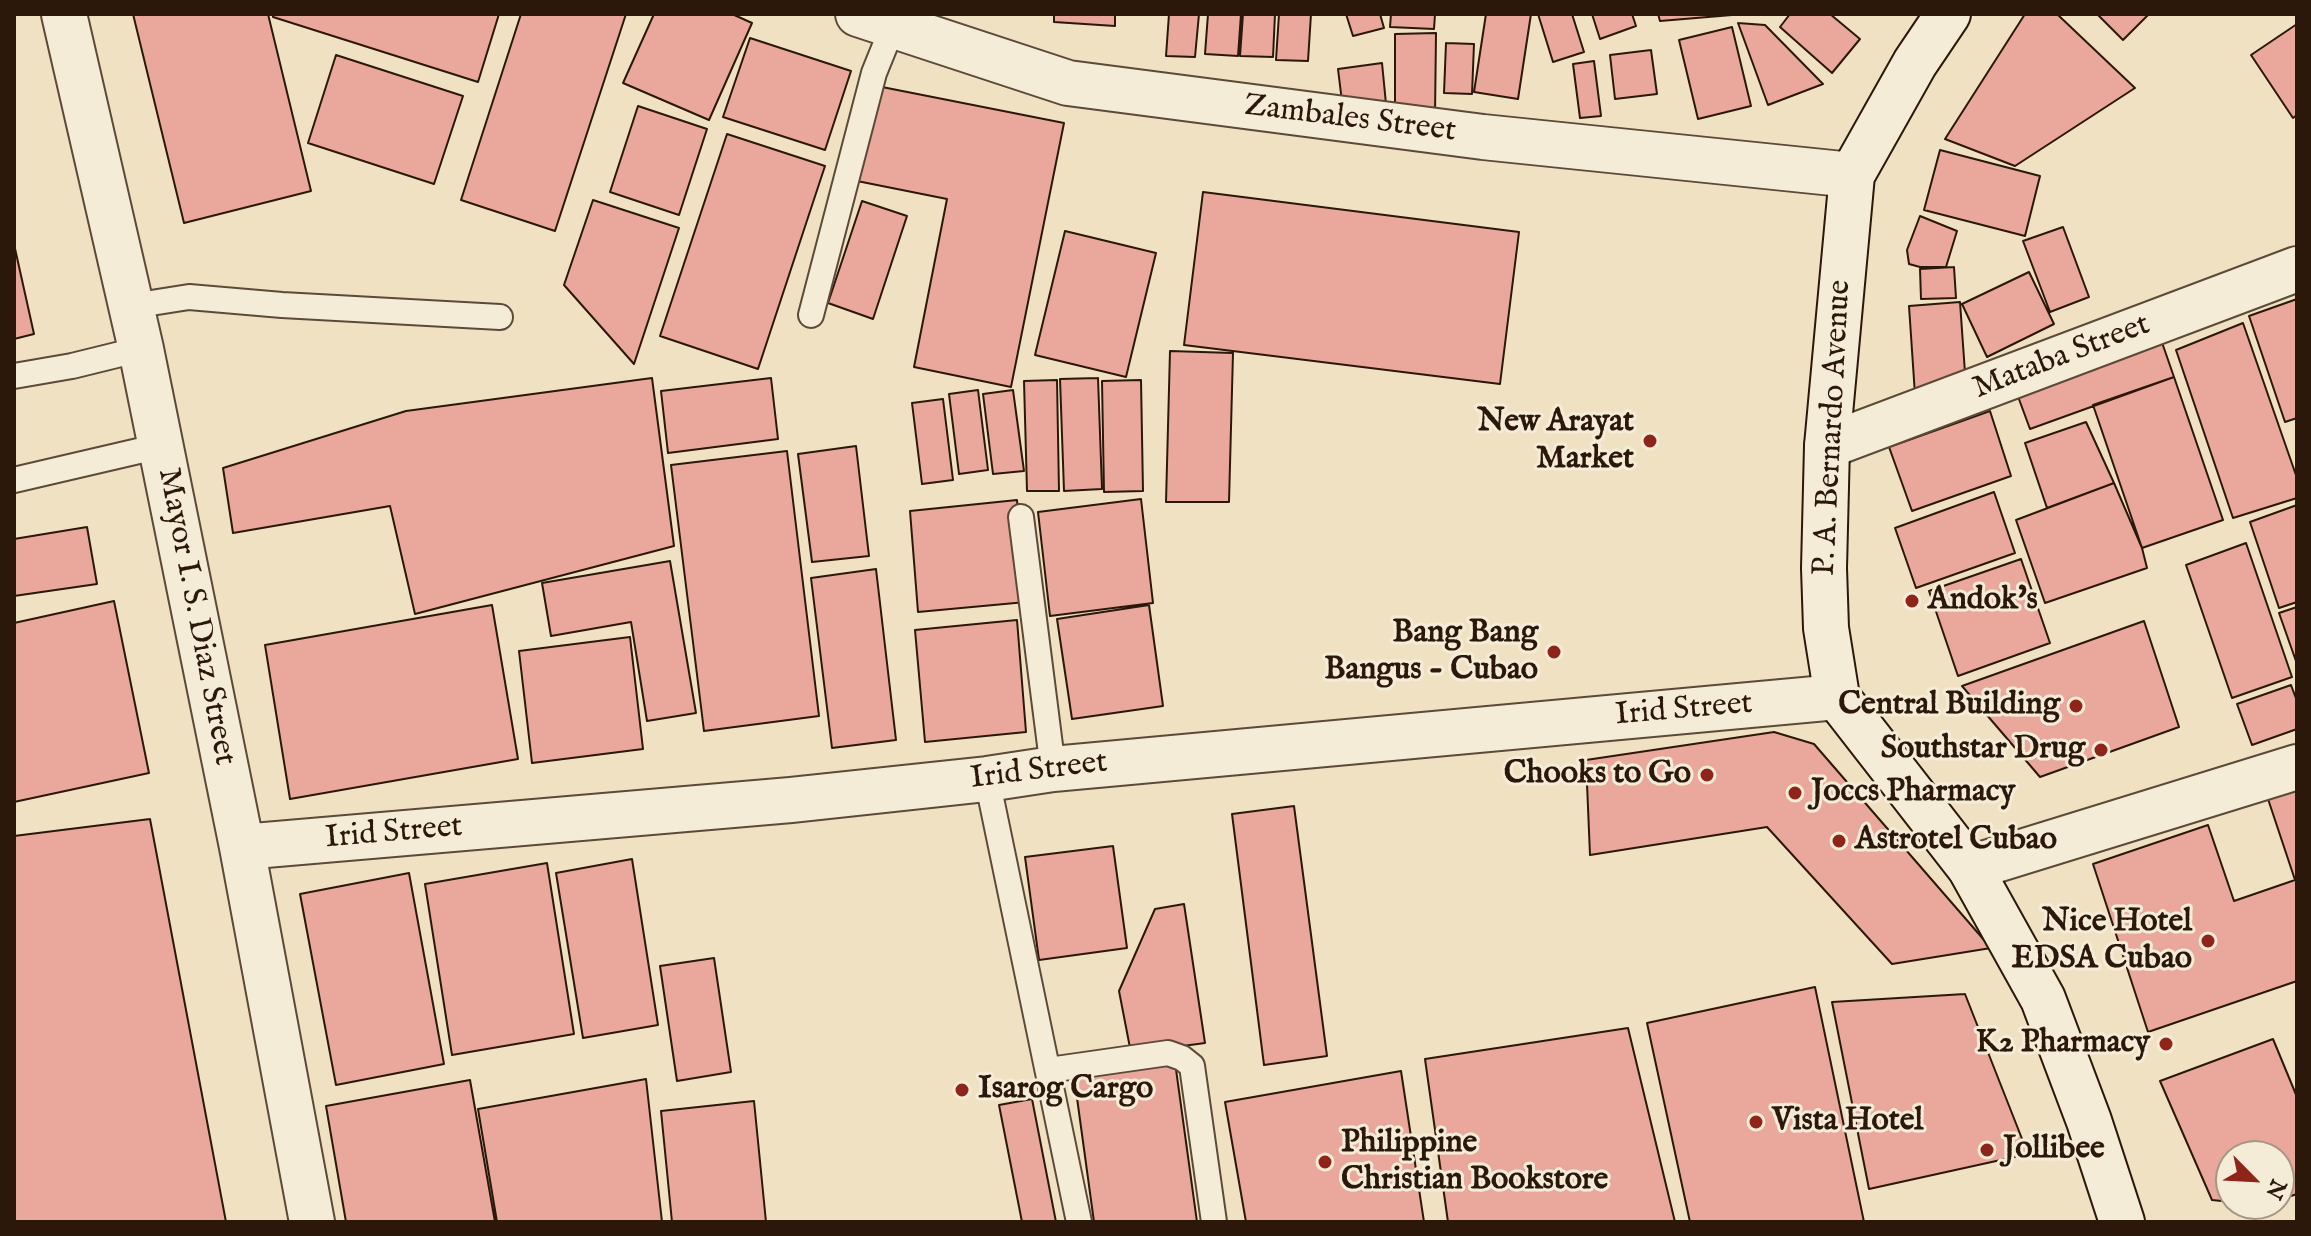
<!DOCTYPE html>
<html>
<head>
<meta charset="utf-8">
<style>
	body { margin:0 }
	#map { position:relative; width:2311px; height:1236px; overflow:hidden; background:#f0e1c3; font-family:"IM FELL English",serif }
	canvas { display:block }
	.frame { position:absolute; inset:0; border:16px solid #2b180a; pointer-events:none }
	.north { position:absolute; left:2215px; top:1140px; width:80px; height:80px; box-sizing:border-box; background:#f5ecd8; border:2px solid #a49786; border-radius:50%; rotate:114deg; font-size:22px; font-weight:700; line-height:32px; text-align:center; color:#2b180a }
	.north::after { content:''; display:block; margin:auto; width:28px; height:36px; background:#8f2418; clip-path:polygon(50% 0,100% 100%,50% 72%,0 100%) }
</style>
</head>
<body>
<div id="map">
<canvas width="2311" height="1236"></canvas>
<div class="frame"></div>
<div class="north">N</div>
</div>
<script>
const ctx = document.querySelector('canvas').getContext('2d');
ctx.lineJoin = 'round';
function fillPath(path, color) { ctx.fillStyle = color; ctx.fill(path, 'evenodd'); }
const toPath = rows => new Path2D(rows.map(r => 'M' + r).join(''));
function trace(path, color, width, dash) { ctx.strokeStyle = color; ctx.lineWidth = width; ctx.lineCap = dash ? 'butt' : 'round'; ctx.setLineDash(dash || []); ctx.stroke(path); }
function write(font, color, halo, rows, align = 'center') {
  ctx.font = font + ' "IM FELL English",serif'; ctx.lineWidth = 6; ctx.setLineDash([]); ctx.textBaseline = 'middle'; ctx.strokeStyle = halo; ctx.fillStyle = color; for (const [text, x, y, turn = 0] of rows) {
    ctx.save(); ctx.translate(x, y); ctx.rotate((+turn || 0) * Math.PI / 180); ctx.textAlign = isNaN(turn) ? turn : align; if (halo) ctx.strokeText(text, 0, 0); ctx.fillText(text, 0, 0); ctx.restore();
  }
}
const building = toPath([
	[133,14,268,14,311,191,184,223,133,14],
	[273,14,499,14,478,82,273,17,273,14],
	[521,14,626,14,555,231,461,200,521,14],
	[654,14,732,14,752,23,709,120,623,83,654,14],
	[1054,14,1115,14,1115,26,1054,22,1054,14],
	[1169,14,1199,14,1195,57,1166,56,1169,14],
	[1208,14,1241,14,1238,56,1205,54,1208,14],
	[1243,14,1275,14,1273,57,1240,56,1243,14],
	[1279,14,1311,14,1308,61,1276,60,1279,14],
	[1346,14,1380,14,1384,28,1353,36,1346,14],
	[1391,14,1435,14,1434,29,1390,27,1391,14],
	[1486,14,1531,14,1518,99,1474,92,1486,14],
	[1538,14,1572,14,1584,52,1553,62,1538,14],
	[1592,14,1632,14,1636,26,1600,39,1592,14],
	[1658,14,1731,14,1732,15,1660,21,1658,14],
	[1790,14,1830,14,1860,39,1832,73,1780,27,1790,14],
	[2025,14,2057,14,2135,88,2015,166,1945,139,2025,14],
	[2097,14,2149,14,2123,40,2097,14],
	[1738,23,1765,25,1823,84,1768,105,1738,23],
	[2297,24,2297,115,2293,118,2251,55,2297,24],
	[1732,27,1751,106,1698,119,1679,40,1732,27],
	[1436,33,1435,115,1395,115,1395,34,1436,33],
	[750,38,851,71,825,150,723,117,750,38],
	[1446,43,1474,44,1472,94,1444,93,1446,43],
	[1651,50,1657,94,1615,99,1610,55,1651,50],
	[336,55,463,96,434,184,308,143,336,55],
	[1594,61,1601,116,1580,118,1573,64,1594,61],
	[1382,63,1386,104,1343,110,1338,69,1382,63],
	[877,86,1064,123,1011,387,914,367,947,199,857,181,877,86],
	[638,106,707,129,679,215,610,192,638,106],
	[727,134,825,166,758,369,660,336,727,134],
	[1940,150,2040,176,2025,236,1924,210,1940,150],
	[1203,192,1519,232,1500,384,1184,345,1203,192],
	[593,200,679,228,634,364,564,285,593,200],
	[862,201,907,216,873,319,828,303,862,201],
	[1920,216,1957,231,1946,267,1920,267,1909,264,1907,250,1920,216],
	[2063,227,2089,297,2050,312,2023,241,2063,227],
	[1065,231,1156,253,1126,377,1035,355,1065,231],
	[14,244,34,334,14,339,14,244],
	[1954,267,1956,298,1921,299,1920,269,1954,267],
	[2029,272,2054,324,1987,357,1962,304,2029,272],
	[2297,299,2297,418,2285,422,2249,316,2297,299],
	[1960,302,1965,373,1915,395,1909,306,1960,302],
	[2243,323,2297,478,2297,498,2233,518,2176,350,2243,323],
	[2158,331,2174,377,2030,429,2013,383,2158,331],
	[1170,351,1233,353,1229,502,1166,502,1170,351],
	[2174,377,2223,520,2142,548,2093,405,2174,377],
	[652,378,674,546,415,614,390,506,233,533,223,468,406,411,652,378],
	[771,378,778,439,668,453,661,391,771,378],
	[1098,378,1102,489,1064,491,1060,379,1098,378],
	[1057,380,1059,491,1027,491,1024,381,1057,380],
	[1141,380,1143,491,1104,492,1102,381,1141,380],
	[978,390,988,470,959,474,949,394,978,390],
	[1013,390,1024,471,993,474,983,394,1013,390],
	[943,399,953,480,922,484,912,403,943,399],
	[1990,411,2011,476,1912,511,1889,447,1990,411],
	[2086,422,2114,483,2047,508,2025,443,2086,422],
	[856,446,869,556,812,562,798,454,856,446],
	[787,451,819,716,704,731,671,465,787,451],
	[2114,483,2142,548,2147,568,2045,603,2016,520,2114,483],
	[1994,492,2015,553,1916,588,1895,528,1994,492],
	[1141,499,1153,603,1050,616,1038,512,1141,499],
	[1017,500,1026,602,918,612,910,511,1017,500],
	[2297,505,2297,602,2279,608,2250,522,2297,505],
	[87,527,97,584,14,596,14,539,87,527],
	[2246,543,2292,677,2232,698,2186,565,2246,543],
	[2021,559,2050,643,1958,676,1929,591,2021,559],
	[670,561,696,713,647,721,631,622,551,636,542,583,670,561],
	[876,569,896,740,832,748,811,578,876,569],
	[114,601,149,773,14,802,14,623,114,601],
	[492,605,518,759,290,799,265,645,492,605],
	[1149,605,1163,706,1072,719,1057,619,1149,605],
	[2297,607,2297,664,2279,613,2297,607],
	[1017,620,1026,732,925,742,915,630,1017,620],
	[2144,621,2179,727,2040,777,1962,686,2144,621],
	[630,637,643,749,532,763,519,651,630,637],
	[2291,685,2297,701,2297,729,2252,745,2237,704,2291,685],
	[1774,732,1814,744,1991,948,1892,964,1767,827,1590,855,1586,760,1774,732],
	[2297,783,2297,981,2148,1032,2093,864,2208,825,2234,901,2295,880,2266,793,2297,783],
	[1294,806,1327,1056,1264,1065,1232,814,1294,806],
	[150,819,226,1222,14,1222,14,836,150,819],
	[1113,846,1127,948,1039,960,1025,857,1113,846],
	[632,859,658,1025,583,1038,556,873,632,859],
	[547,863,574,1034,452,1055,425,884,547,863],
	[409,873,444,1064,336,1085,300,894,409,873],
	[1184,904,1205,1043,1131,1053,1119,991,1155,909,1184,904],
	[714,958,731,1072,677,1081,660,966,714,958],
	[1815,987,1864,1222,1690,1222,1647,1023,1815,987],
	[1965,994,2028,1154,1869,1189,1832,1002,1965,994],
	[1628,1028,1675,1222,1448,1222,1425,1059,1628,1028],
	[2273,1039,2297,1097,2297,1194,2279,1200,2279,1156,2231,1156,2231,1202,2212,1200,2160,1081,2273,1039],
	[1175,1062,1197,1222,1094,1222,1074,1076,1175,1062],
	[1401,1071,1424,1222,1246,1222,1225,1102,1401,1071],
	[646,1079,662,1222,497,1222,478,1109,646,1079],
	[470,1080,495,1222,346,1222,326,1106,470,1080],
	[1032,1099,1056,1222,1022,1222,999,1105,1032,1099],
	[754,1101,766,1222,672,1222,661,1111,754,1101]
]);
fillPath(building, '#eaa79c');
trace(building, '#2b180a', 2);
const lane = toPath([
	[132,306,189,297,282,305,500,317],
	[811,315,874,73,893,26],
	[14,376,72,366,141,349],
	[14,480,160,446],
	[1021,517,1053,769],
	[987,779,1079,1222],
	[1049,1070,1168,1053,1182,1058,1192,1066,1214,1222]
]);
const street = toPath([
	[64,14,141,349,242,847,312,1222],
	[858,14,1068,83,1483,137,1852,175],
	[1827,446,2297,269],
	[242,847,791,800,987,779,1053,769,1837,697],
	[1970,868,2297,767]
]);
const secondary = toPath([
	[1948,14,1915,63,1852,175,1827,446,1824,568,1826,628,1837,697,1970,868,2043,999,2089,1121,2122,1222]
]);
trace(lane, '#5c4a38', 28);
trace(street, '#5c4a38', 48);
trace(secondary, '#2b180a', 48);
trace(lane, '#f5ecd8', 24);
trace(street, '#f5ecd8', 44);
trace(secondary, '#f5ecd8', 44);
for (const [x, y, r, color] of [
	[1650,441,8,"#8f2418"],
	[1912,601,8,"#8f2418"],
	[1554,652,8,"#8f2418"],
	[2076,706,8,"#8f2418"],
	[2101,750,8,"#8f2418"],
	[1707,775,8,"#8f2418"],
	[1795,793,8,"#8f2418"],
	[1839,841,8,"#8f2418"],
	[2208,941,8,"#8f2418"],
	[2166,1044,8,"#8f2418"],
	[962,1090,8,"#8f2418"],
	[1756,1122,8,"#8f2418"],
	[1987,1150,8,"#8f2418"],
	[1325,1162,8,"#8f2418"]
]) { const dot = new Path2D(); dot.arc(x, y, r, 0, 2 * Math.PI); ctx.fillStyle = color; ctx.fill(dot); trace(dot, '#f5ecd8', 3); }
write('32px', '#2b180a', '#f5ecd8', [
	["Zambales Street",1350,120,7],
	["Mataba Street",2062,358,-21],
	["P. A. Bernardo Avenue",1834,428,-87],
	["Mayor I. S. Diaz Street",195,617,79],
	["Irid Street",1684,711,-5],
	["Irid Street",1039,772,-7],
	["Irid Street",394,834,-5]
]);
write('bold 32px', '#2b180a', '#f5ecd8', [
	["New Arayat",1634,423],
	["Market",1634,460],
	["Andok's",1928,601,"left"],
	["Bang Bang",1538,634],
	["Bangus - Cubao",1538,671],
	["Central Building",2060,706],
	["Southstar Drug",2085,750],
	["Chooks to Go",1691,775],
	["Joccs Pharmacy",1811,793,"left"],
	["Astrotel Cubao",1855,841,"left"],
	["Nice Hotel",2192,923],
	["EDSA Cubao",2192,960],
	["K2 Pharmacy",2150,1044],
	["Isarog Cargo",978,1090,"left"],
	["Vista Hotel",1772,1122,"left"],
	["Philippine",1341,1144,"left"],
	["Christian Bookstore",1341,1181,"left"],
	["Jollibee",2003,1150,"left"]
], 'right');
</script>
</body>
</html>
